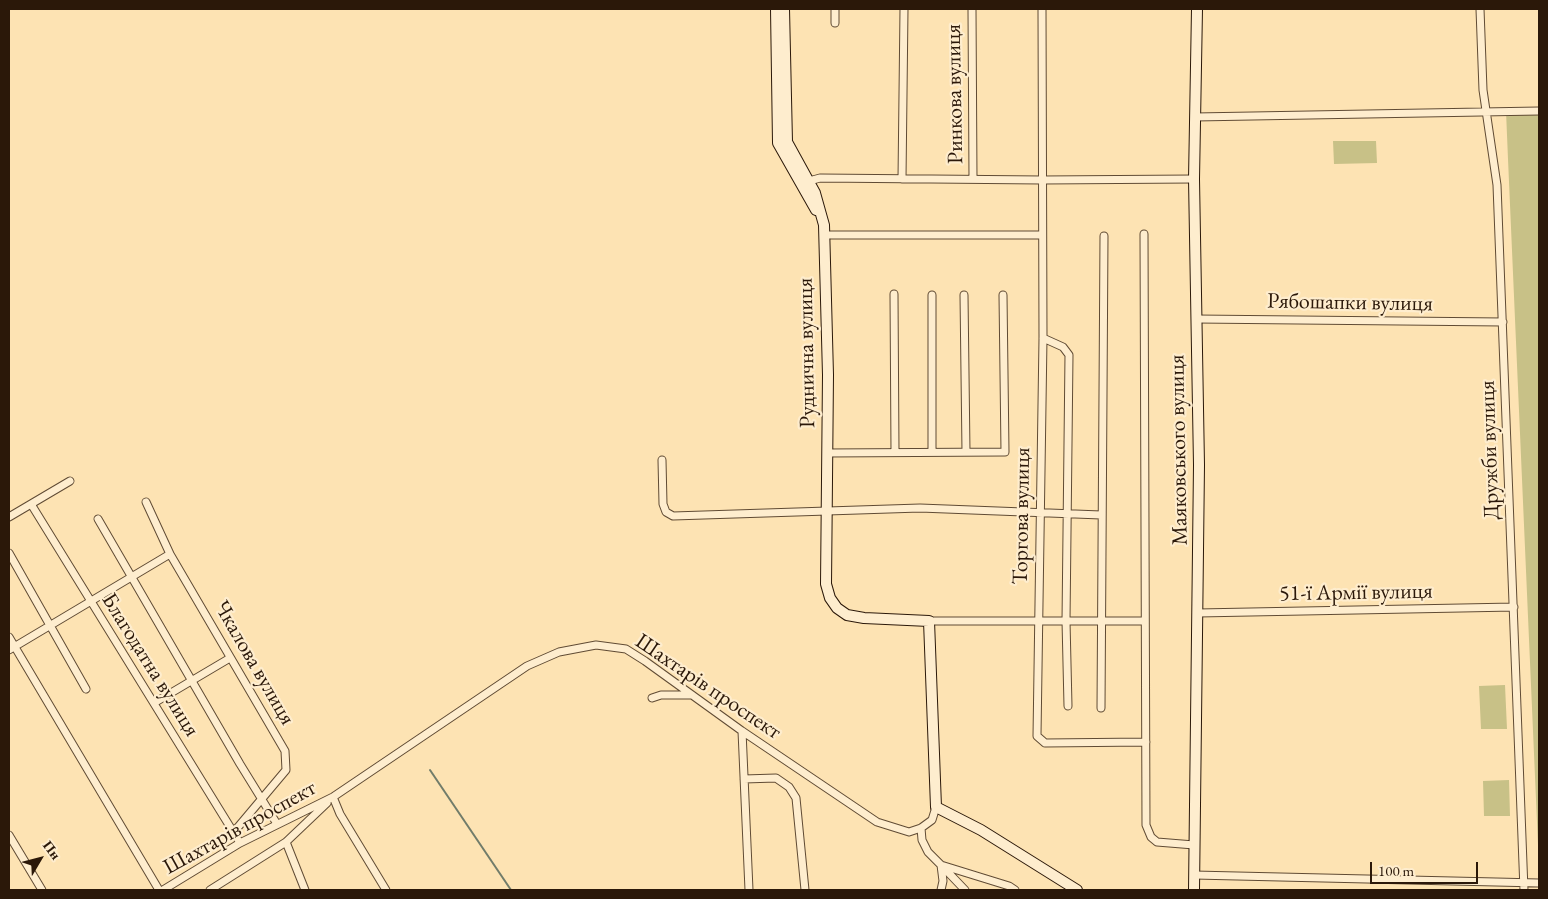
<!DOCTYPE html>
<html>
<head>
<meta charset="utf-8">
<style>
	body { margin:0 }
	#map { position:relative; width:1548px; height:899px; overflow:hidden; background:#fde3b3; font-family:"EB Garamond",serif }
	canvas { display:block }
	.frame { position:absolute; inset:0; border:10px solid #2b1809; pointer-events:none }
	.north { position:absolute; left:15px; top:834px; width:50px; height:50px; -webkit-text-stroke:4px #feedce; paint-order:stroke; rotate:53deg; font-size:14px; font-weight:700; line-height:20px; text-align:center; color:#2b1809 }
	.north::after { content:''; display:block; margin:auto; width:18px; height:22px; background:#2b1809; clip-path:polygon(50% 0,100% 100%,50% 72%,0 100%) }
	.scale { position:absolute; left:1370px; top:862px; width:108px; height:22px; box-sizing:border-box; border:2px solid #2b1809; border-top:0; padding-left:6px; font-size:15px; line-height:18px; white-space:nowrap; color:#2b1809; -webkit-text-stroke:4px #feedce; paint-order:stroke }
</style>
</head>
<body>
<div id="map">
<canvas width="1548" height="899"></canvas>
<div class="frame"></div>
<div class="north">Пн</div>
<div class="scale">100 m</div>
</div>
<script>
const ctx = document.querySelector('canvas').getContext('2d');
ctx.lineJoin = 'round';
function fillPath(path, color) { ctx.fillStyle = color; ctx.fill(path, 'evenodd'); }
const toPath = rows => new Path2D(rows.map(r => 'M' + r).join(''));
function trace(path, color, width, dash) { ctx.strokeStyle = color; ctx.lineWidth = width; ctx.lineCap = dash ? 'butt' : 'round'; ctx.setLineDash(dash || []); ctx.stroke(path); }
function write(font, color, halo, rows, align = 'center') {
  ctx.font = font + ' "EB Garamond",serif'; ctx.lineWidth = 4.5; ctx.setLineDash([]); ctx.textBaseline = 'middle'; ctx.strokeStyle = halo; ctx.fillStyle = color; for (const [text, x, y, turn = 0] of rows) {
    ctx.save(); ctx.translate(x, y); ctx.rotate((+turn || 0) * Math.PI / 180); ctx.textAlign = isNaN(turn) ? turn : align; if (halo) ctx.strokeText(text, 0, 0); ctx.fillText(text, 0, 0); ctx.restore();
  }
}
fillPath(toPath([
	[1506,111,1539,111,1539,868,1508,159],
	[1333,141,1376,141,1377,163,1334,164],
	[1505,685,1507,729,1481,729,1479,686],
	[1509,780,1510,816,1484,816,1483,781]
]), '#c8c187');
trace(toPath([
	[430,770,511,890]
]), '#717c6a', 2);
const street = toPath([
	[972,9,973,179],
	[1042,9,1043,338,1037,736,1045,743,1146,742],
	[1480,9,1483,90,1497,185,1524,890],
	[835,23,835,9],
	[1195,117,1539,111],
	[902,179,904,9],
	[809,181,820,178,1042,180,1194,179],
	[1144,234,1146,825,1151,837,1157,842,1194,845],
	[824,235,1042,235],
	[894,294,895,452],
	[964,295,966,452],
	[1196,319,1503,322],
	[1043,338,1063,347,1069,355,1066,621,1068,706],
	[932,452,932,295],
	[827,453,1005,452,1003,295],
	[662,460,663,504,666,512,673,516,920,508,1101,515],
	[146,502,170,554,285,751,286,770,233,833],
	[31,504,240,843],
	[9,517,70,481],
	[98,519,240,764,277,824],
	[9,553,86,689],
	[1198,613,1514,607],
	[929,621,1145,621],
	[9,637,159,890],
	[9,650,170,554],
	[652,698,661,695,692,695],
	[154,703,230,658],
	[1101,708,1104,236],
	[742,731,749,890],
	[744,779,776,778,789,787,796,798,805,890],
	[333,797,340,814,386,890],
	[921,828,922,840,928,852,941,865,943,881,941,890],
	[9,835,42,890],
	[286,842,305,890],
	[941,865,1009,886,1015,890],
	[943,867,965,890],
	[1194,875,1539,883],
	[163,890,240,843,333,797,527,666,559,652,596,645,626,649,645,661,742,731,877,822,909,832,921,828,932,820,936,807],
	[210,890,286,842,327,803]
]);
const secondary = toPath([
	[776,9,778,143,816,210],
	[784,9,787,142,815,193,824,225,828,375,826,584,830,598,837,608,847,615,864,618,929,621,936,807,981,830,1077,890],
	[1194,890,1199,465,1194,179,1197,9]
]);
trace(street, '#604b34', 9);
trace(secondary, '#2b1809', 12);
trace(street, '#feedce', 7);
trace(secondary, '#feedce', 10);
write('22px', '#2b1809', '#feedce', [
	["Ринкова вулиця",955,94,-91],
	["Рябошапки вулиця",1350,303,1],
	["Руднична вулиця",807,353,-91],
	["Маяковського вулиця",1179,450,-91],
	["Дружби вулиця",1490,450,-92],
	["Торгова вулиця",1022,516,-89],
	["51-ї Армії вулиця",1356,593,-1],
	["Чкалова вулиця",254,663,60],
	["Благодатна вулиця",150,665,58],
	["Шахтарів проспект",708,687,34],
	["Шахтарів проспект",240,828,-29]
]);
</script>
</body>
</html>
